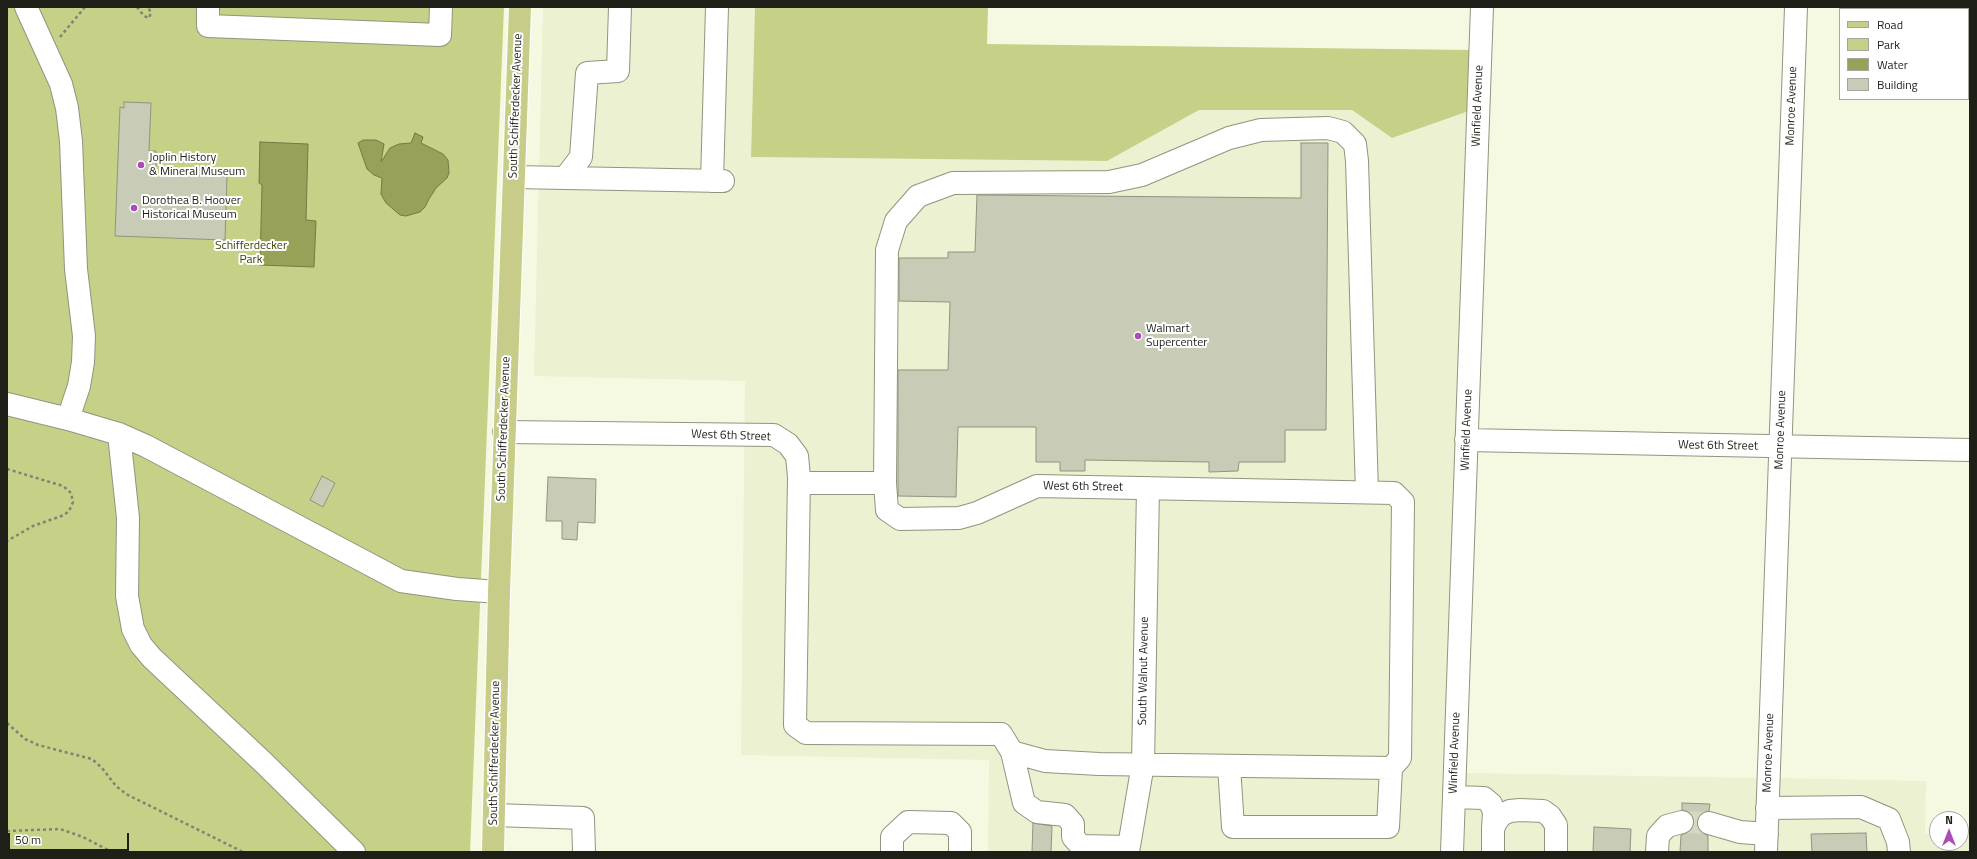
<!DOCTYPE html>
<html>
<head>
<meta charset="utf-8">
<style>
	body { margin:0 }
	#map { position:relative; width:1977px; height:859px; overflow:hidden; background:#f6f9e2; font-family:"Titillium Web",sans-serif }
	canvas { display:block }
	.frame { position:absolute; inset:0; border:8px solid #1e1f17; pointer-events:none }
	.legend { position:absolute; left:1839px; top:8px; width:130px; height:92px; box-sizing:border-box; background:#fff; border:1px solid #a5a5a2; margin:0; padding:5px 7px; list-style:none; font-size:12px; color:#1e1f17 }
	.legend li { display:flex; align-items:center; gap:8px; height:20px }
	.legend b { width:20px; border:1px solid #a5a5a2 }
	.north { position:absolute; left:1929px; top:811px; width:40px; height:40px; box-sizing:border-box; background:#fff; border:1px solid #a5a5a2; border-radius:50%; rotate:0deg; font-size:11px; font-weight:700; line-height:16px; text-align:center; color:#1e1f17 }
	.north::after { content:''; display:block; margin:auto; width:14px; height:18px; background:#ac4db5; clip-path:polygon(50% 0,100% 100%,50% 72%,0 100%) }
	.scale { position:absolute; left:8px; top:833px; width:121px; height:18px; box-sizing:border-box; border:2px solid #1e1f17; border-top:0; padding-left:5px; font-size:12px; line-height:14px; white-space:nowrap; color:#1e1f17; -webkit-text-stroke:3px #fff; paint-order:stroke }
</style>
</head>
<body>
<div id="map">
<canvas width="1977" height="859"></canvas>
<div class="frame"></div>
<ul class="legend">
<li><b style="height:5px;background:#c7cd89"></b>Road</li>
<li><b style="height:11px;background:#c7d087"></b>Park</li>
<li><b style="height:11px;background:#99a158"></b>Water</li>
<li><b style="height:11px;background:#c8cbb5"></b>Building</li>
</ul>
<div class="north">N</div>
<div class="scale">50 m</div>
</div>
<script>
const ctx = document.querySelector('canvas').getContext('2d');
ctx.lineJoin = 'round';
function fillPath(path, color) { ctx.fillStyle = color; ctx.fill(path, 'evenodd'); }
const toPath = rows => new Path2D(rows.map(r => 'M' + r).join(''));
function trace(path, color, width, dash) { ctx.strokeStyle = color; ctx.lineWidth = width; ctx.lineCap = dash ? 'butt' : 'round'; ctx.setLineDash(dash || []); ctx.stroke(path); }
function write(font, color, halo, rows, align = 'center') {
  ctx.font = font + ' "Titillium Web",sans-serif'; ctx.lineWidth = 4; ctx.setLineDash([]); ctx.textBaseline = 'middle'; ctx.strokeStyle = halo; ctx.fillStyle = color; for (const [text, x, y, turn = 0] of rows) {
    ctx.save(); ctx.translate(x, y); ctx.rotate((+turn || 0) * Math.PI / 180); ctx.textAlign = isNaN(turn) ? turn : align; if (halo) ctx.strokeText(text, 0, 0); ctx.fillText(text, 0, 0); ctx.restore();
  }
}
fillPath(toPath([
	[543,7,755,7,751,157,1107,161,1199,110,1352,110,1392,138,1469,111,1443,852,988,852,989,760,741,755,745,381,534,376],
	[1466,773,1758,778,1755,852,1464,852],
	[1779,778,1926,781,1925,833,1937,834,1937,843,1961,843,1961,835,1970,835,1970,852,1777,852]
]), '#ecf1d2');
fillPath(toPath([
	[7,7,504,7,470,852,7,852],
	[755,7,988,7,987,44,1471,50,1469,111,1392,138,1352,110,1199,110,1107,161,751,157]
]), '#c7d087');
const water = toPath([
	[415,133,423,137,421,143,443,154,448,160,449,173,447,178,436,188,429,199,425,207,420,212,406,216,400,215,386,203,381,194,382,178,374,175,367,169,358,143,363,140,376,140,384,144,381,162,390,148,399,144,411,143,415,133],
	[260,142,308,144,306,220,316,221,314,267,260,265,262,185,259,183,260,142]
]);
fillPath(water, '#99a158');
trace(water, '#747a44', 1);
const building = toPath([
	[124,102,151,103,149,151,156,151,156,173,227,176,225,240,115,236,120,107,124,108,124,102],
	[1301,143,1328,143,1326,430,1285,430,1285,462,1239,462,1238,471,1209,472,1209,462,1085,460,1085,471,1060,471,1060,462,1036,462,1036,427,958,427,956,497,898,496,898,370,948,370,950,302,899,301,899,258,948,258,948,252,975,252,977,195,1301,198,1301,143],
	[322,476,335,483,323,507,310,500,322,476],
	[548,477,596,479,595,523,578,522,577,540,562,539,562,521,546,521,548,477],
	[1682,803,1710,804,1709,811,1701,814,1697,820,1697,826,1700,831,1708,836,1708,852,1680,852,1681,835,1691,831,1694,825,1694,819,1691,813,1682,810,1682,803],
	[1033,823,1052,826,1051,852,1032,852,1033,823],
	[1594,827,1631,829,1630,852,1593,852,1594,827],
	[1866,833,1867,852,1812,852,1811,834,1866,833]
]);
fillPath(building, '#c8cbb5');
trace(building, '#91947f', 1);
trace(toPath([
	[1682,822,1709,823]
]), '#d6d8c4', 22, [22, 11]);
const minor = toPath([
	[26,7,61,84,67,108,71,141,76,269,84,336,83,362,79,386,68,419],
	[208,7,208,26,440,35,441,7],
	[514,177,723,181],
	[565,178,581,157,587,73,618,71,620,7],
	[712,181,717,7],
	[7,404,68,419,119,434,146,446,401,581,457,589,499,592],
	[504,432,774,435,788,444,797,456,799,477,795,725,806,733,1001,734,1012,752,1045,761,1099,764,1391,768,1400,758,1403,502,1394,493,1037,486,977,513,959,518,900,519,887,510,885,483,799,483],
	[119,434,128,518,127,596,133,629,141,645,152,658,265,764,354,852],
	[1466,440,1970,450],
	[885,483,887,250,896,221,918,196,953,183,1109,182,1142,175,1229,138,1261,130,1328,128,1343,132,1355,144,1357,161,1367,492],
	[1012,752,1024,803,1037,812,1065,815,1073,824,1073,837,1081,846,1128,847],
	[1229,766,1233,827,1388,827,1391,768],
	[1454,797,1484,798,1491,804,1494,812,1493,829],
	[1767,808,1861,807,1889,819,1898,842,1899,852],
	[494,815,583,818,584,852],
	[1709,823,1740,832,1767,834],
	[892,852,892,837,908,822,951,823,960,832,960,852],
	[1128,852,1143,764,1148,488],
	[1452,852,1482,7],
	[1493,852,1493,829,1496,822,1501,815,1510,811,1520,810,1543,811,1550,816,1556,825,1556,852],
	[1657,852,1658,836,1667,826,1682,822],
	[1766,852,1796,7]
]);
const major = toPath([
	[493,852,499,592,520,7]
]);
trace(minor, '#91947f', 24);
trace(major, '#fff', 24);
trace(toPath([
	[137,7,144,16,149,18,151,13,148,7],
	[60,37,85,7],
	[7,469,63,486,71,493,73,502,69,511,64,515,33,526,7,541],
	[7,723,25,739,38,745,92,759,102,768,116,786,126,794,243,852],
	[7,831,60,829,83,837,112,852]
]), '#818374', 2.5, [3, 3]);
trace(minor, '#fff', 22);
trace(major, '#c7cd89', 22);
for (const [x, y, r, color] of [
	[141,165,4,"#ac4db5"],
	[134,208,4,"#ac4db5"],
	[1138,336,4,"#ac4db5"]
]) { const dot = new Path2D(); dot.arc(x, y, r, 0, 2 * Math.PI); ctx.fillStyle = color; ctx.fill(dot); trace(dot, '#fff', 1.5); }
write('12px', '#1e1f17', '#fff', [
	["South Schifferdecker Avenue",516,106,-88],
	["Winfield Avenue",1478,106,-88],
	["Monroe Avenue",1792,106,-88],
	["South Schifferdecker Avenue",504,429,-88],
	["Winfield Avenue",1467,430,-88],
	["Monroe Avenue",1781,430,-88],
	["West 6th Street",731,436,2],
	["West 6th Street",1718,446,1],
	["West 6th Street",1083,487,1],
	["South Walnut Avenue",1144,671,-89],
	["South Schifferdecker Avenue",495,753,-89],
	["Winfield Avenue",1455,753,-88],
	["Monroe Avenue",1769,753,-88]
]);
write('12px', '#1e1f17', '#fff', [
	["Joplin History",149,158],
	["& Mineral Museum",149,172],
	["Dorothea B. Hoover",142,201],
	["Historical Museum",142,215],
	["Walmart",1146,329],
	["Supercenter",1146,343]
], 'left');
write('12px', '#3d4207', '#fff', [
	["Schifferdecker",251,246],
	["Park",251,260]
]);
</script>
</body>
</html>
